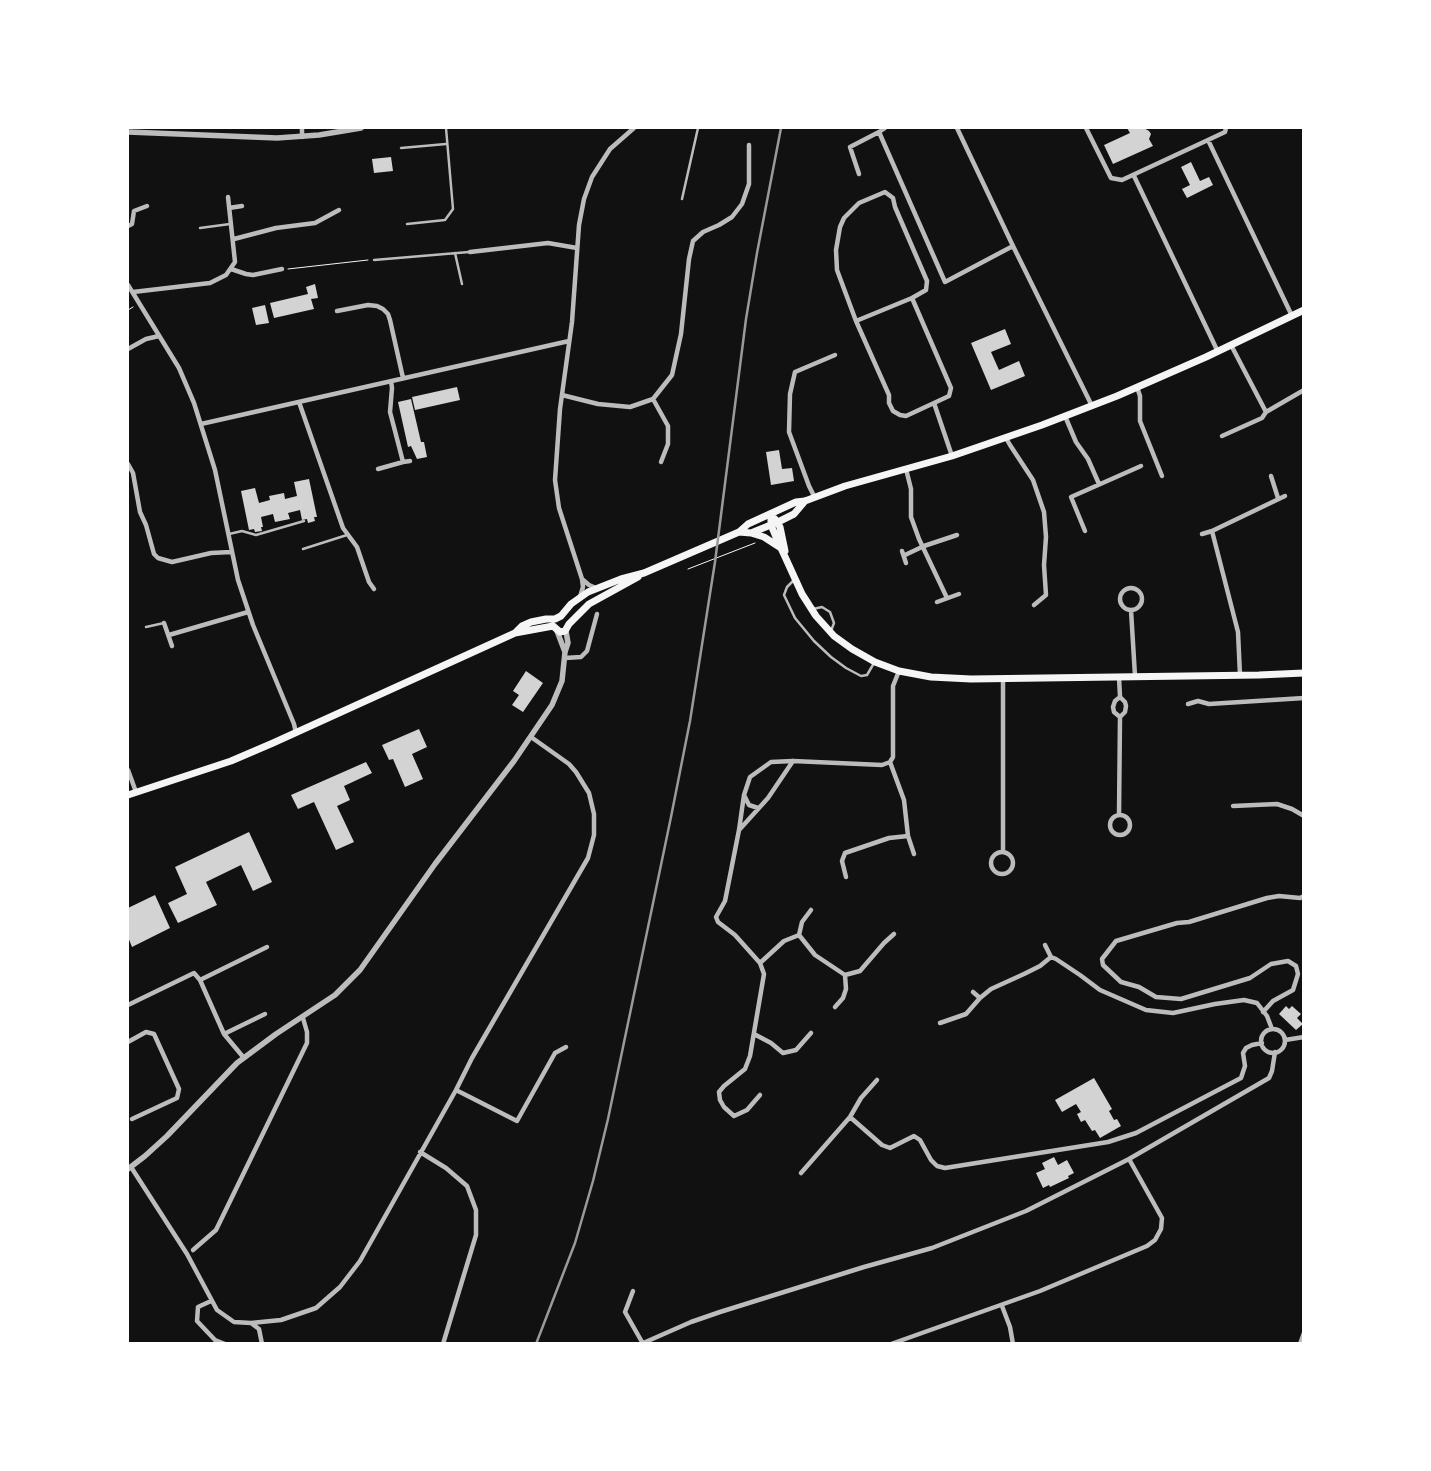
<!DOCTYPE html>
<html>
<head>
<meta charset="utf-8">
<style>
	body { margin:0 }
	#map { position:relative; width:1431px; height:1471px; overflow:hidden; background:#111; font-family:Roboto,sans-serif }
	canvas { display:block }
	.frame { position:absolute; inset:0; border:129px solid #fff; pointer-events:none }
</style>
</head>
<body>
<div id="map">
<canvas width="1431" height="1471"></canvas>
<div class="frame"></div>
</div>
<script>
const ctx = document.querySelector('canvas').getContext('2d');
ctx.lineJoin = 'round';
function fillPath(path, color) { ctx.fillStyle = color; ctx.fill(path, 'evenodd'); }
const toPath = rows => new Path2D(rows.map(r => 'M' + r).join(''));
function trace(path, color, width, dash) { ctx.strokeStyle = color; ctx.lineWidth = width; ctx.lineCap = dash ? 'butt' : 'round'; ctx.setLineDash(dash || []); ctx.stroke(path); }
fillPath(toPath([
	[1127,128,1144,128,1149,131,1151,134,1149,139,1153,146,1113,164,1104,145,1130,133],
	[391,157,393,171,374,173,372,159],
	[1191,162,1200,181,1209,177,1213,185,1187,198,1182,189,1190,185,1181,167],
	[315,284,318,298,311,299,314,309,274,318,270,303,308,294,306,287],
	[265,305,269,323,256,325,252,308],
	[1005,329,1011,344,991,352,999,370,1019,361,1025,376,991,390,971,343],
	[457,387,460,400,415,410,412,397],
	[411,399,421,442,424,442,427,457,417,459,411,446,408,447,398,402],
	[779,450,782,469,792,468,794,481,771,485,766,452],
	[309,479,317,517,314,517,315,521,308,523,307,519,302,520,300,510,288,513,290,519,275,522,273,514,261,517,263,527,261,527,262,531,255,532,254,529,249,530,241,491,255,488,259,503,270,500,269,496,284,493,285,499,297,496,294,482],
	[526,671,543,683,523,712,512,705,519,695,513,691],
	[419,729,427,747,412,754,423,779,405,787,393,759,389,760,382,745],
	[366,762,372,773,344,786,350,800,337,806,354,842,336,850,314,802,298,809,291,795],
	[249,832,272,882,253,891,241,865,206,882,217,905,178,923,168,903,187,894,175,867],
	[155,895,170,928,132,947,128,937,128,908],
	[1286,1006,1289,1009,1292,1006,1301,1014,1297,1018,1303,1024,1296,1030,1279,1014],
	[1094,1078,1112,1109,1109,1111,1114,1120,1117,1119,1121,1126,1100,1138,1095,1130,1092,1131,1085,1120,1081,1122,1077,1114,1081,1112,1076,1104,1062,1112,1055,1100],
	[1054,1157,1058,1165,1067,1160,1074,1173,1068,1176,1069,1178,1050,1187,1049,1185,1043,1188,1036,1173,1045,1169,1042,1163]
]), '#d3d3d3');
trace(toPath([
	[288,269,368,260],
	[128,310,133,307],
	[688,569,755,543]
]), '#f5f5f5', 1);
trace(toPath([
	[401,148,446,144],
	[682,199,698,128],
	[407,224,445,220,453,209,446,128],
	[200,228,230,224],
	[455,253,462,284],
	[374,260,469,252],
	[229,534,242,531,256,535,304,521],
	[303,549,347,535],
	[794,580,787,587,784,595,795,618,814,641,831,657,846,668,861,676,867,675,874,663],
	[813,609,822,607,830,612,834,623,831,631],
	[146,627,164,623]
]), '#bcbcbc', 2.5);
trace(toPath([
	[885,128,879,132,945,282,1013,246],
	[957,128,1013,246,1092,406],
	[1086,128,1111,178,1122,180,1208,140,1225,132,1226,128],
	[302,137,302,128],
	[1208,140,1292,316],
	[859,174,850,147,879,132],
	[1134,176,1218,352],
	[229,208,242,206],
	[128,226,132,224,134,211,147,206],
	[234,239,276,228,315,223,339,210],
	[470,252,548,243,577,248],
	[231,269,246,274,253,275,282,269],
	[128,285,179,368,194,403,215,470,238,580,253,625,294,724,296,733],
	[133,292,210,283,226,275,235,262,228,197],
	[337,311,368,305,377,306,383,309,388,314,390,320,403,378],
	[856,321,837,270,836,250,840,227,844,218,859,203,885,192,893,198,895,207,927,281,926,290,912,298],
	[1231,345,1266,412],
	[128,349,146,339,159,336],
	[391,381,392,388,390,412,395,431,403,462,410,461],
	[1137,387,1140,396,1140,421,1162,476],
	[562,395,598,404,630,407,653,399,672,375,681,334,689,259,693,241,703,232,719,225,732,217,742,204,749,184,749,145],
	[653,399,668,426,668,444,661,462],
	[299,402,343,528,357,547,369,582,374,589],
	[934,403,949,396,951,388,912,298,856,321,889,395,889,403,893,411,900,415,906,416,934,403,952,456],
	[1065,416,1076,442,1088,459,1099,484],
	[201,424,569,341],
	[1222,436,1262,418,1266,412,1304,390],
	[1006,438,1010,445,1033,480,1044,512,1046,537,1044,565,1046,595,1034,605],
	[128,464,133,473,140,512,146,525,154,554,158,558,172,562,211,553,231,552],
	[378,469,403,462],
	[906,469,911,489,911,517,919,539,947,598],
	[1271,476,1278,498],
	[814,496,809,486,789,432,790,394,795,372,835,355],
	[1085,531,1071,497,1141,466],
	[1212,531,1238,632,1240,675],
	[1202,534,1212,531,1285,496],
	[902,551,906,563],
	[905,555,924,546,957,535],
	[582,579,589,585,596,588],
	'1120 599a11 11 0 1 1 22 0a11 11 0 1 1-22 0Z',
	[580,597,583,587,582,579,559,508,555,480,560,409,572,322,579,225,584,199,592,177,610,149,634,128],
	[937,602,959,594],
	[1131,610,1135,676],
	[164,623,172,646],
	[169,635,248,612],
	[565,658,581,657,587,651,597,614],
	[899,671,893,686,893,757,890,762,904,800,908,836,914,854],
	[1119,677,1120,697,1115,701,1113,707,1114,712,1120,717,1119,815],
	[1003,678,1003,852],
	[1188,704,1198,701,1209,704,1304,698],
	[1120,717,1125,712,1126,706,1125,702,1120,697],
	[128,770,136,792],
	[744,795,749,805,758,808],
	[1233,806,1277,804,1292,809,1304,816],
	'1110 825a10 10 0 1 1 20 0a10 10 0 1 1-20 0Z',
	[740,829,768,798,793,761],
	'991 863a11 11 0 1 1 22 0a11 11 0 1 1-22 0Z',
	[846,877,842,861,845,853,889,838,908,836],
	[799,935,802,922,811,910],
	[1045,945,1051,957],
	[760,963,784,941,799,935,815,955,845,975,860,971,884,943,894,934],
	[200,980,267,947],
	[973,992,980,998],
	[128,1005,194,973,200,980,224,1034,244,1058],
	[835,1007,843,998,846,989,845,975],
	[1263,1012,1273,1001,1293,990,1298,974,1296,966,1288,961,1271,964,1250,978,1181,999,1156,997,1139,987,1121,982,1103,965,1102,959,1116,941,1177,923,1189,922,1267,898,1279,896,1300,898,1304,896],
	[940,1023,966,1014,980,998,991,989,1024,974,1040,966,1051,957,1056,959,1080,975,1100,990,1146,1010,1173,1013,1215,1004,1244,1000,1257,1003,1267,1016,1272,1029],
	'1261 1041a12 12 0 1 1 24 0a12 12 0 1 1-24 0Z',
	[224,1034,265,1014],
	[754,1034,771,1043,783,1053,796,1050,811,1033],
	[1285,1040,1304,1037],
	[128,1042,146,1032,154,1034,179,1089,177,1098,132,1119],
	[456,1090,517,1121,555,1053,566,1047],
	[760,1095,747,1110,734,1116,724,1107,720,1100,719,1092,724,1086,745,1069,750,1056,764,974,760,963,735,935,718,922,716,917,725,901,739,830,744,795,750,777,771,762,793,761,882,765,890,762],
	[850,1117,882,1145,890,1148,914,1136,920,1140,931,1160,937,1166,945,1168,1108,1142,1136,1133,1241,1078,1245,1066,1243,1053,1246,1048,1252,1045,1262,1043],
	[420,1152,446,1168,467,1186,476,1210,476,1235,443,1344],
	[131,1167,187,1254,217,1310,234,1322,251,1323,259,1329,262,1344],
	[801,1173,850,1117,861,1098,877,1080],
	[193,1250,216,1230,307,1043,307,1032,303,1018],
	[633,1291,625,1312,642,1342],
	[211,1301,198,1307,197,1321,215,1340,225,1344],
	[1002,1306,1010,1327,1013,1344],
	[251,1323,281,1320,316,1308,340,1287,360,1261,456,1090,472,1058,588,858,594,835,594,814,589,793,576,772,569,764,531,737],
	[641,1344,691,1322,720,1312,864,1267,932,1248,1026,1211,1129,1159,1269,1078,1272,1071,1275,1052],
	[891,1344,1040,1291,1147,1246,1155,1240,1161,1229,1162,1218,1129,1159],
	[1300,1344,1304,1333]
]), '#bcbcbc', 4.5);
trace(toPath([
	[128,132,277,138,319,135,361,128],
	[557,631,565,652],
	[128,1169,145,1156,167,1136,237,1063,276,1034,335,995,360,970,435,864,514,761,552,705,562,681,565,652,568,643,566,631]
]), '#bcbcbc', 5.5);
trace(toPath([
	[771,514,771,525,776,537,802,594,816,616,834,636,852,649,875,662,899,671,931,677,971,679,1259,675,1304,673],
	[775,519,780,527,785,551],
	[739,532,751,533,778,522,794,514,805,501],
	[751,533,764,537,781,548],
	[553,626,560,632,565,631,569,624,589,604,638,577],
	[515,633,522,626,531,622,546,619,555,619,561,616,571,604,588,592,621,579,644,573,739,532,748,524,796,502,805,501,845,486,952,456,1042,425,1117,396,1206,357,1304,310],
	[128,795,231,761,273,743,515,633,553,626]
]), '#f5f5f5', 7);
trace(toPath([
	[536,1344,575,1243,593,1181,608,1119,671,817,690,721,715,562,746,319,757,253,781,128]
]), '#9a9a9a', 2.5);
</script>
</body>
</html>
